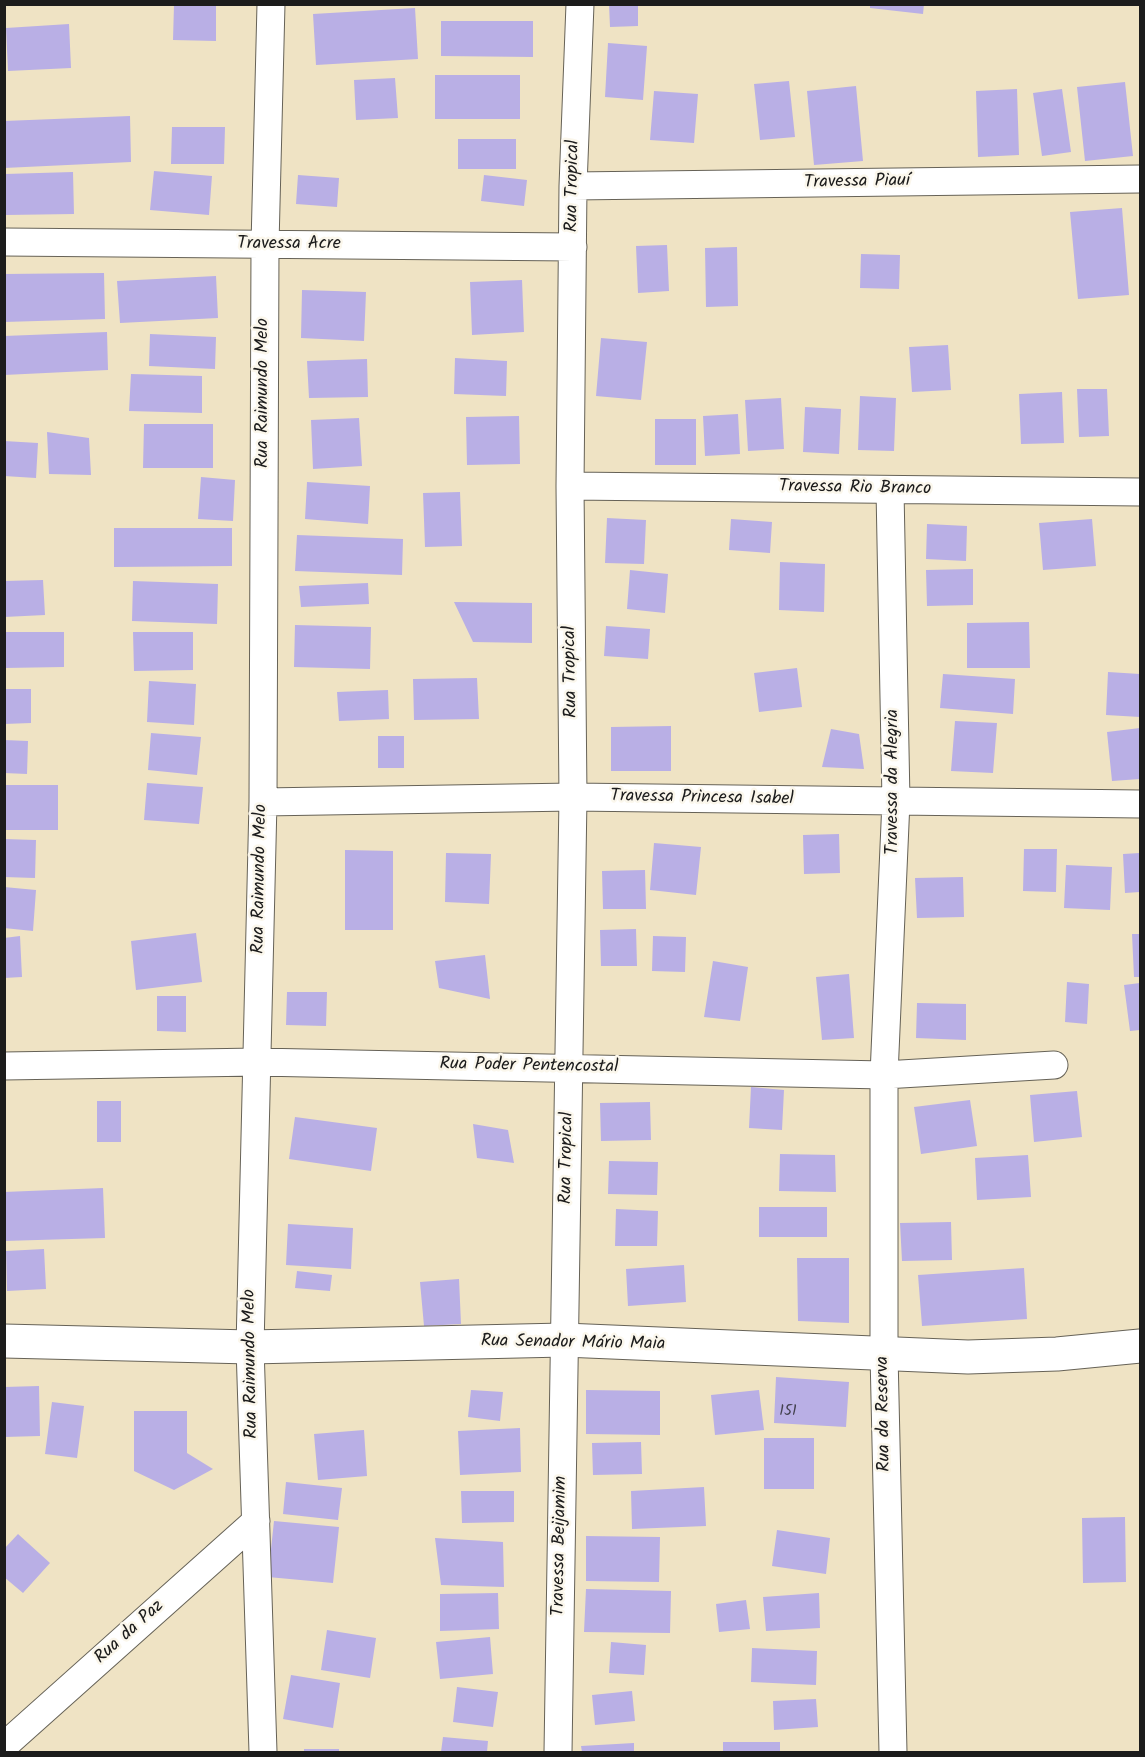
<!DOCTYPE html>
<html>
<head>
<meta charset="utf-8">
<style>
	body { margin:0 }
	#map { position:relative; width:1145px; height:1757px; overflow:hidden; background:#efe3c4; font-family:Kalam,sans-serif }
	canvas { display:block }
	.frame { position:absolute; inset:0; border:6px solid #1c1c1c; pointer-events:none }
</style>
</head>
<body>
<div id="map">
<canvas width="1145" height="1757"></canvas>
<div class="frame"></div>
</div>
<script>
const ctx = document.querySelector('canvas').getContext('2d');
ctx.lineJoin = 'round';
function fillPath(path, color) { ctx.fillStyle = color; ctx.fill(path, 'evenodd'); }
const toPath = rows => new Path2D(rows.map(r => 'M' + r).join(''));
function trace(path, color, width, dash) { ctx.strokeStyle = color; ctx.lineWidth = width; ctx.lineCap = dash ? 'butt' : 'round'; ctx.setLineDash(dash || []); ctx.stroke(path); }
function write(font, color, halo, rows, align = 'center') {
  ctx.font = font + ' Kalam,sans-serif'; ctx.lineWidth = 5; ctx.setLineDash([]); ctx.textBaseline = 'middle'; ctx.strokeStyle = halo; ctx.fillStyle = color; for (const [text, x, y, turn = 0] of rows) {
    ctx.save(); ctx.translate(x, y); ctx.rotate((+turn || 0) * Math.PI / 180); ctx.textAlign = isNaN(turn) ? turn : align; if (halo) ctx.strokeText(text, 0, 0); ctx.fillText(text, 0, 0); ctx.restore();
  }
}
fillPath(toPath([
	[609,4,638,4,638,26,610,27],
	[870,4,924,4,923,14,870,8],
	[174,5,216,5,216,41,173,40],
	[415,8,418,59,316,65,313,14],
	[441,21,533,21,533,57,441,56],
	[69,24,71,68,8,71,6,28],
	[608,43,647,46,643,100,605,97],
	[435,75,520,75,520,119,435,119],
	[395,78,398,118,356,120,354,80],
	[789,81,795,137,760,140,754,84],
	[1125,82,1133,156,1085,161,1077,87],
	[856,86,863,161,814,165,807,91],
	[1017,89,1019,155,978,157,976,91],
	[1062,89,1071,152,1042,156,1033,93],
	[654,91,698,94,694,143,650,140],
	[130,116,131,162,4,168,4,121],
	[172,127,225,127,224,164,171,164],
	[458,139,516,139,516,169,458,169],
	[154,171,212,176,209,215,150,210],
	[73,172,74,214,6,215,5,174],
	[298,175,339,178,337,207,296,204],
	[484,175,527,180,524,206,481,201],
	[1122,208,1129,295,1078,299,1070,212],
	[667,245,669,291,638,293,636,246],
	[737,247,738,306,706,307,705,248],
	[861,254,900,255,899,289,860,288],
	[104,273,105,319,4,322,4,274],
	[216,276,218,318,120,323,117,281],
	[522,280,524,332,472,335,470,282],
	[302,290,366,292,364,341,301,338],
	[107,332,108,370,4,375,4,336],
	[150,334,216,337,215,369,149,366],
	[601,338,647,342,641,400,596,396],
	[948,345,951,390,912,392,909,347],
	[455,358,507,361,506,396,454,394],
	[367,359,368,397,309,398,307,361],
	[131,374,202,376,202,413,129,411],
	[1077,389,1107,389,1109,436,1079,437],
	[1062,392,1064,443,1021,444,1019,394],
	[860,396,896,398,894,451,858,450],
	[781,398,784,449,748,451,745,400],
	[805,407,841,409,839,454,803,452],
	[738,414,740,454,705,456,703,416],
	[519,416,520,464,467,465,466,417],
	[359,418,362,466,313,469,311,420],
	[655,419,696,419,696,465,655,465],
	[144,424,213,424,213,468,143,468],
	[47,432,89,438,91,475,49,474],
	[4,441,38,443,36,478,4,476],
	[201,477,235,480,233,521,198,519],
	[307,482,370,486,368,524,305,519],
	[460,492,462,546,425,547,423,493],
	[607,518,646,520,644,564,605,563],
	[731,519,772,522,770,553,729,550],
	[1092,519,1096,566,1043,570,1039,523],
	[927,524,967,526,966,561,926,559],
	[114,528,232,528,232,566,114,567],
	[297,535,403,539,402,575,295,571],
	[780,562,825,564,824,612,779,610],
	[973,569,973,605,927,606,926,570],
	[630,570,668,574,665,613,627,609],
	[43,580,45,615,4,617,4,581],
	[133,581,218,584,217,624,132,621],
	[368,583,369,604,301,607,299,586],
	[454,602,532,603,532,643,473,642],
	[1029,622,1030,668,967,668,967,623],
	[295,625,371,627,370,669,294,667],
	[606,626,650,629,648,659,604,656],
	[4,632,64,632,64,667,4,668],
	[133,632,193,632,193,670,134,671],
	[797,668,802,707,759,712,754,673],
	[1108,672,1140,674,1140,717,1106,715],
	[943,674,1015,679,1013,714,940,708],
	[477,678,479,719,414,720,413,679],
	[149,681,196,684,194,725,147,722],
	[4,689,31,689,31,723,4,724],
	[388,690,389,719,339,721,337,692],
	[955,721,997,723,993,773,951,771],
	[671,726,671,771,611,771,611,727],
	[1140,728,1140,779,1112,781,1107,732],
	[831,729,859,734,864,769,822,767],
	[151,733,201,737,197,775,148,770],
	[378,736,404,736,404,768,378,768],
	[4,740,28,741,27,774,4,773],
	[147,783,203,787,199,824,144,820],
	[4,785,58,785,58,830,4,830],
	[839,834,840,873,804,874,803,835],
	[4,839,36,840,35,878,4,877],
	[654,843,701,847,696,895,650,890],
	[1024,849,1057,849,1056,892,1023,891],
	[345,850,393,851,393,930,345,930],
	[446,853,491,854,489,904,445,902],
	[1140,853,1140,892,1125,893,1123,854],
	[1066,865,1112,867,1110,910,1064,908],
	[645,870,646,909,603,909,602,871],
	[963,877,964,917,917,918,915,878],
	[4,887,36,890,33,931,4,928],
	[636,929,637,966,601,966,600,930],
	[196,933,202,982,136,990,131,941],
	[1132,934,1140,934,1140,977,1134,977],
	[20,936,22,977,4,978,4,938],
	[653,936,686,937,685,972,652,971],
	[485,955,490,999,439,988,435,961],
	[713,961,748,967,740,1021,704,1017],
	[849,974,854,1038,822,1040,816,977],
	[1067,982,1089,984,1087,1024,1065,1022],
	[1140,983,1140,1030,1130,1031,1124,985],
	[287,992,327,992,326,1026,286,1025],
	[157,996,186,996,186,1032,157,1031],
	[917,1003,966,1004,966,1040,916,1038],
	[751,1087,784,1090,782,1130,749,1128],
	[1077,1091,1082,1137,1034,1142,1030,1095],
	[970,1100,977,1146,921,1154,914,1107],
	[97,1101,121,1101,121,1142,97,1142],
	[650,1102,651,1140,601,1141,600,1103],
	[295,1117,377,1128,371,1171,289,1159],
	[473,1124,508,1130,514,1163,477,1158],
	[780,1154,835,1155,836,1192,779,1191],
	[1028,1155,1031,1197,977,1200,975,1158],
	[609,1161,658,1162,657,1195,608,1194],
	[103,1188,105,1238,4,1241,4,1192],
	[759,1207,827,1207,827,1237,759,1237],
	[616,1209,658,1211,657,1246,615,1246],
	[951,1222,952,1260,902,1261,900,1223],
	[288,1224,353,1228,351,1269,286,1265],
	[44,1249,46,1289,7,1291,6,1251],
	[797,1258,849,1258,849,1323,798,1321],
	[684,1265,686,1302,628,1306,626,1269],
	[1024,1268,1027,1319,922,1326,918,1275],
	[297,1271,332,1275,330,1291,295,1288],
	[459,1279,461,1324,424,1326,420,1282],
	[776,1377,849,1382,846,1427,774,1423],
	[39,1386,40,1436,4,1437,4,1387],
	[471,1390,503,1392,500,1421,468,1417],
	[586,1390,660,1391,660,1435,586,1434],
	[759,1390,764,1430,715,1435,711,1395],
	[52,1402,84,1406,77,1458,45,1454],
	[134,1411,187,1411,187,1453,213,1469,174,1490,134,1471],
	[520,1428,521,1472,460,1475,458,1431],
	[364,1430,367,1476,318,1480,314,1434],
	[764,1438,814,1438,814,1489,764,1489],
	[641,1442,642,1474,593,1475,592,1443],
	[286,1482,342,1488,338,1520,283,1514],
	[704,1487,706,1526,632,1529,631,1491],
	[461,1491,514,1491,514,1522,462,1523],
	[1125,1517,1126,1582,1083,1583,1082,1518],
	[274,1521,339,1527,333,1583,268,1577],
	[777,1530,830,1538,826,1574,772,1566],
	[18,1534,50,1563,23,1593,4,1577,4,1549],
	[586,1536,660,1537,659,1582,586,1581],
	[435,1538,503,1542,504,1587,441,1585],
	[586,1589,671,1591,670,1633,584,1632],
	[498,1593,499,1629,440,1631,440,1594],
	[819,1593,820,1628,766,1631,763,1597],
	[746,1600,750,1629,719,1632,716,1604],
	[327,1630,376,1638,370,1678,321,1670],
	[490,1637,493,1674,440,1679,436,1642],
	[611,1642,646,1645,644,1675,609,1673],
	[752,1648,817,1651,816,1685,751,1682],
	[291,1675,340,1683,333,1728,283,1719],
	[457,1687,498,1692,493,1727,453,1722],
	[632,1691,635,1721,595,1725,592,1695],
	[816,1699,818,1727,774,1730,773,1701],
	[443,1737,488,1741,487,1752,441,1752],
	[723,1742,780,1742,780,1752,723,1752],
	[634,1743,634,1752,582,1752,581,1746],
	[304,1749,339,1749,339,1752,304,1752]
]), '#b9afe5');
const street = toPath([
	[573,186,1140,179],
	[4,242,573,247],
	[570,486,1140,492],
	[890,490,896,801,884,1075,884,1354,893,1752],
	[263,802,573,797,1140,804],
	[4,1066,258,1062,884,1075,1054,1065],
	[4,1746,256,1521],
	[263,1752,250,1347,263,802,265,245,271,4],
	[558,1752,573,797,570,486,573,186,580,4]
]);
const secondary = toPath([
	[4,1341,250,1347,564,1340,968,1357,1057,1354,1140,1346]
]);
trace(street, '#666257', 29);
trace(secondary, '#666257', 35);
trace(street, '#fff', 27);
trace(secondary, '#fff', 33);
write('15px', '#43414e', null, [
	["151",788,1412]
]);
write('18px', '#1c1c1c', '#fbf7ec', [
	["Travessa Piauí",857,183,-1],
	["Rua Tropical",574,186,-89],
	["Travessa Acre",289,245],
	["Rua Raimundo Melo",264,393,-90],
	["Travessa Rio Branco",855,489,1],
	["Rua Tropical",572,672,-91],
	["Travessa da Alegria",894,782,-90],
	["Travessa Princesa Isabel",702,799,1],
	["Rua Raimundo Melo",261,879,-89],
	["Rua Poder Pentencostal",529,1067,1],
	["Rua Tropical",568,1158,-89],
	["Rua Senador Mário Maia",573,1344,1],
	["Rua Raimundo Melo",252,1364,-91],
	["Rua da Reserva",885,1414,-91],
	["Travessa Beijamim",561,1546,-89],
	["Rua da Paz",130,1633,-42]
]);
</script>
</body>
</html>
